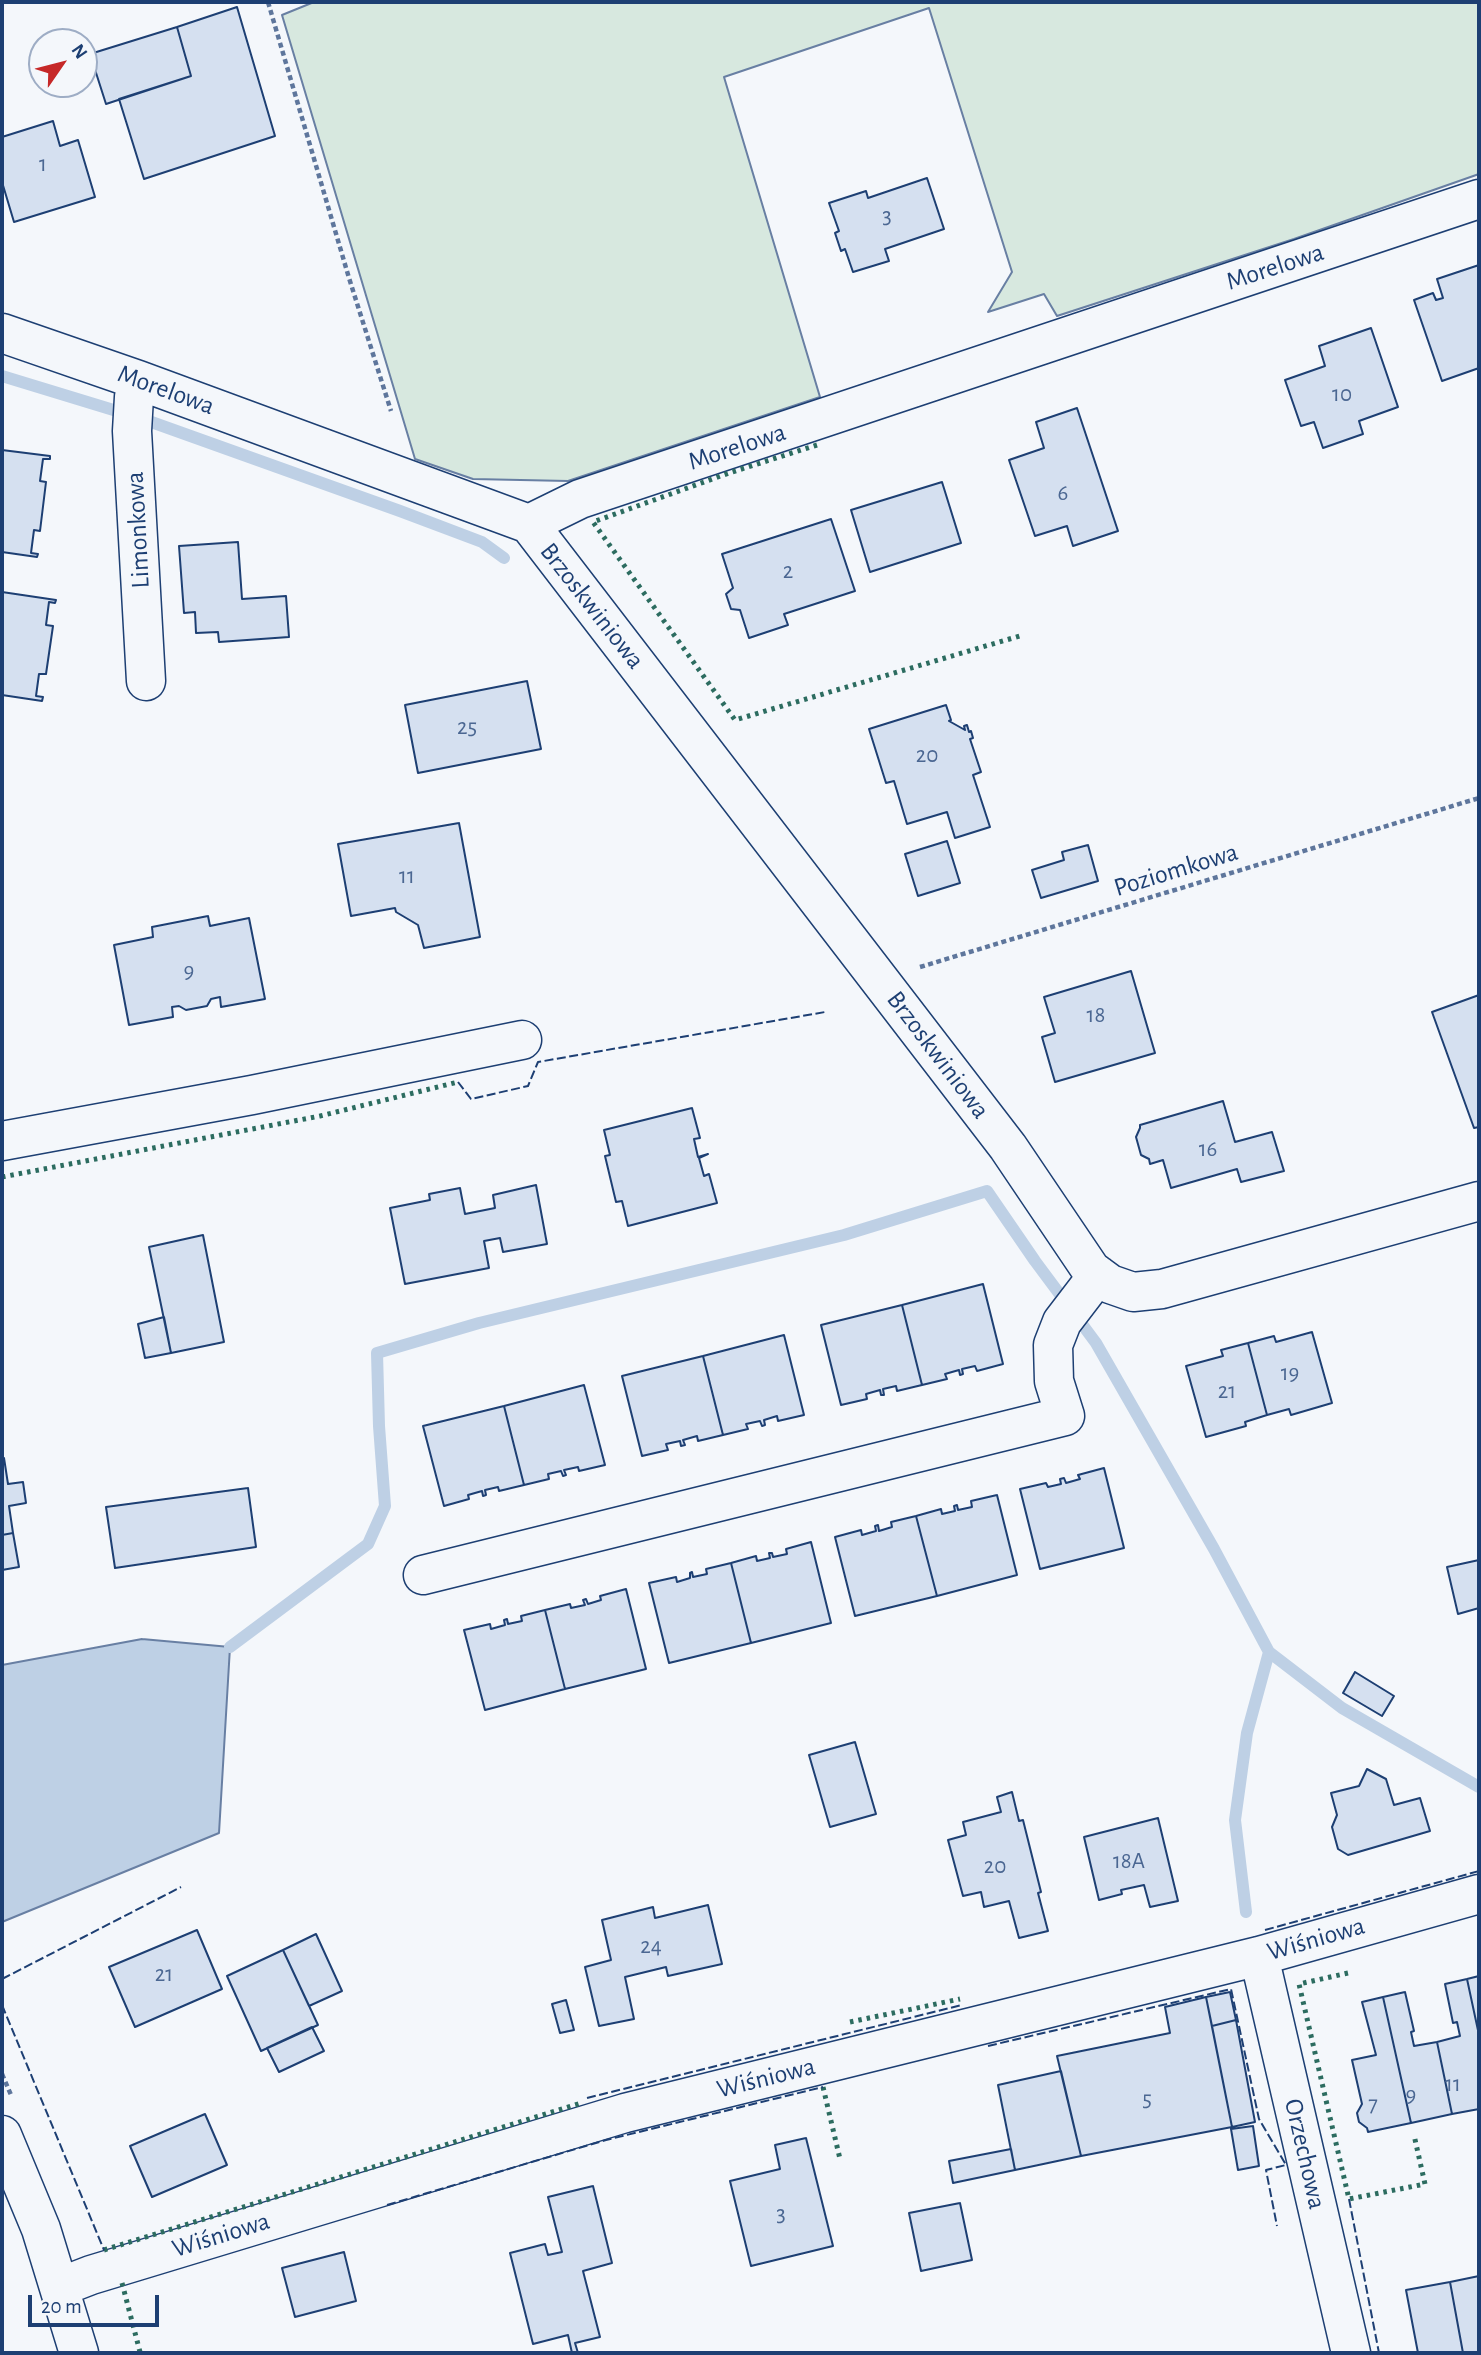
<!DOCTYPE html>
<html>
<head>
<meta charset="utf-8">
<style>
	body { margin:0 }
	#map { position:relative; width:1481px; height:2355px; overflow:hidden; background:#f4f7fb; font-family:"Alegreya Sans",sans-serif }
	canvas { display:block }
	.frame { position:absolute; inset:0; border:4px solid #1d3f73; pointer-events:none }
	.north { position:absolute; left:28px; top:28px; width:70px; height:70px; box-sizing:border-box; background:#f4f7fb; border:2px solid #9eadc5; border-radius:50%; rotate:55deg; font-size:19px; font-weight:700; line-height:28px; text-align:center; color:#1d3f73 }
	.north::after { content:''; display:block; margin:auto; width:24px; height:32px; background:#c62828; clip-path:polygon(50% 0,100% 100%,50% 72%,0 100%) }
	.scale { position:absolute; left:28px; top:2295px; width:131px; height:32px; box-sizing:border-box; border:4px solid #1d3f73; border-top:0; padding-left:9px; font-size:21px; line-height:24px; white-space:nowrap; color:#1d3f73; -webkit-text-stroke:5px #f4f7fb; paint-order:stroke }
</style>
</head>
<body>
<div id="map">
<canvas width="1481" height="2355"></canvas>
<div class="frame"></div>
<div class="north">N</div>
<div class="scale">20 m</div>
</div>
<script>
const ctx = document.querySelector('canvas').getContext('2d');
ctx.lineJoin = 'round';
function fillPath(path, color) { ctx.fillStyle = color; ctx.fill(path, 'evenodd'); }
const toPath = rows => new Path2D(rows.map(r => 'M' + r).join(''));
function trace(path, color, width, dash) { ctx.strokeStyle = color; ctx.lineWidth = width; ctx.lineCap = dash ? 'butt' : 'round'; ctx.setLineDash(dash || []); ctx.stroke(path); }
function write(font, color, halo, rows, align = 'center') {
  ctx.font = font + ' "Alegreya Sans",sans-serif'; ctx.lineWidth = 5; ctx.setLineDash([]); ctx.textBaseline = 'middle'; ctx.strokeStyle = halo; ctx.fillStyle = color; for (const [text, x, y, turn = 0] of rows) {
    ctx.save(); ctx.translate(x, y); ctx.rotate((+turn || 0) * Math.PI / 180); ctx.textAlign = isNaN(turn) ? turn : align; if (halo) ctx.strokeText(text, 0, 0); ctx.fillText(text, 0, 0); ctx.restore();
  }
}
const green = toPath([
	[314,2,1479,2,1479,174,1294,239,1057,316,1044,294,988,312,1012,272,929,8,724,77,820,397,568,481,473,479,415,459,282,15,314,2]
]);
fillPath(green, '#d7e8df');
trace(green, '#687fa3', 2);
const water = toPath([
	[142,1639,230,1647,219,1833,2,1922,2,1665,142,1639]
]);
fillPath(water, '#bed0e5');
trace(water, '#687fa3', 2);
trace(toPath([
	[2,376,143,419,400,511,482,542,504,558],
	[230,1647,368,1544,385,1506,379,1426,377,1353,479,1323,844,1235,987,1191,1035,1261,1096,1343,1214,1549,1269,1652,1342,1708,1479,1787],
	[1246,1912,1235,1820,1247,1733,1269,1652]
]), '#bed0e5', 12);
const building = toPath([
	[237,7,275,136,144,179,119,99,191,76,177,27,237,7],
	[177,27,191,76,106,104,90,54,177,27],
	[53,121,60,146,78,140,95,197,14,222,2,182,2,137,53,121],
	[927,178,944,229,885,249,889,261,853,272,845,249,841,251,835,233,839,231,829,203,866,191,868,198,927,178],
	[1479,265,1479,368,1442,381,1414,300,1433,293,1436,300,1443,298,1437,279,1479,265],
	[1371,328,1398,407,1359,421,1363,434,1323,448,1314,422,1301,426,1285,380,1325,366,1319,346,1371,328],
	[1077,408,1118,531,1073,546,1067,526,1035,536,1009,460,1044,448,1036,422,1077,408],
	[2,450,50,456,50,459,43,459,40,481,46,482,40,531,34,530,31,553,38,554,37,557,2,552,2,450],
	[942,482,961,543,870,572,851,510,942,482],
	[831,519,855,591,784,614,788,625,749,638,740,610,731,609,726,594,733,588,722,554,831,519],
	[238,542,242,599,286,596,289,637,219,642,218,632,196,633,195,612,184,613,179,546,238,542],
	[2,592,56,600,55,603,49,602,46,625,53,626,46,674,39,674,36,696,43,697,42,701,2,695,2,592],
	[527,681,541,749,418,773,405,705,527,681],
	[946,705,951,720,949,721,965,730,964,726,967,725,969,732,971,731,973,738,970,739,981,772,973,775,990,827,955,838,947,812,907,824,894,781,886,783,869,729,946,705],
	[459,823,480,937,424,948,418,925,396,912,395,908,351,916,338,844,459,823],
	[947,841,960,883,918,896,905,854,947,841],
	[1088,845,1098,881,1041,898,1032,870,1064,860,1062,852,1088,845],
	[208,916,210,926,249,918,265,999,221,1007,220,997,211,999,207,1006,186,1010,179,1006,172,1007,173,1017,129,1025,114,945,153,937,152,927,208,916],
	[1131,971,1155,1053,1055,1082,1042,1037,1055,1033,1044,997,1131,971],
	[1479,995,1479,1127,1474,1128,1432,1012,1479,995],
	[1223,1101,1235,1142,1272,1132,1284,1171,1241,1182,1237,1169,1171,1188,1163,1160,1150,1164,1149,1159,1141,1155,1136,1137,1140,1128,1140,1125,1223,1101],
	[692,1108,700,1138,694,1139,698,1157,708,1154,699,1158,704,1176,709,1174,717,1203,628,1226,622,1201,616,1202,605,1156,610,1155,604,1130,692,1108],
	[536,1185,547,1244,503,1252,500,1238,484,1241,489,1268,405,1284,390,1208,430,1200,429,1194,460,1188,465,1214,495,1208,493,1195,536,1185],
	[203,1235,224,1342,171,1353,149,1247,203,1235],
	[983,1284,1003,1364,977,1371,975,1366,962,1369,963,1374,960,1375,959,1370,945,1374,947,1379,922,1385,902,1305,983,1284],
	[902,1305,922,1385,897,1391,896,1386,883,1389,884,1395,881,1395,880,1390,866,1394,867,1399,841,1405,821,1325,902,1305],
	[164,1317,171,1353,145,1358,138,1324,164,1317],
	[1312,1332,1332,1403,1291,1415,1289,1409,1267,1415,1248,1343,1274,1336,1276,1342,1312,1332],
	[784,1335,804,1415,778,1421,777,1416,764,1420,765,1425,762,1426,760,1421,746,1424,748,1429,723,1435,703,1356,784,1335],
	[1248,1343,1267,1415,1245,1422,1246,1426,1206,1437,1186,1366,1223,1356,1221,1350,1248,1343],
	[703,1356,723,1435,698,1441,697,1436,683,1440,685,1445,681,1446,680,1441,666,1444,668,1450,642,1456,622,1376,703,1356],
	[584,1385,605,1465,579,1471,578,1467,564,1470,566,1475,563,1476,561,1471,548,1474,549,1479,524,1485,504,1406,584,1385],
	[504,1406,524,1485,499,1491,498,1487,485,1490,486,1495,483,1496,482,1491,468,1495,469,1499,444,1506,423,1426,504,1406],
	[4,1458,8,1484,23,1482,26,1503,9,1506,13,1533,2,1535,2,1459,4,1458],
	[1104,1468,1124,1548,1040,1569,1020,1489,1046,1483,1048,1487,1061,1484,1060,1479,1064,1478,1066,1483,1080,1479,1078,1475,1104,1468],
	[248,1488,256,1547,115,1568,106,1507,248,1488],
	[997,1495,1017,1575,937,1596,916,1516,941,1509,942,1514,955,1511,954,1506,957,1505,958,1510,972,1507,971,1501,997,1495],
	[916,1516,937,1596,855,1616,835,1537,861,1530,862,1535,876,1531,875,1526,878,1525,879,1531,892,1527,891,1522,916,1516],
	[13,1533,19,1567,2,1570,2,1535,13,1533],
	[811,1542,831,1623,751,1643,731,1563,756,1556,757,1561,770,1558,769,1553,772,1553,773,1557,787,1554,786,1549,811,1542],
	[1479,1560,1479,1608,1458,1614,1447,1567,1479,1560],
	[731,1563,751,1643,669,1663,649,1583,676,1577,677,1582,690,1578,690,1573,692,1572,693,1577,707,1574,706,1569,731,1563],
	[626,1589,646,1669,565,1689,545,1610,570,1604,571,1608,585,1605,583,1600,586,1599,588,1604,601,1600,600,1596,626,1589],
	[545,1610,565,1689,485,1710,464,1630,490,1624,491,1629,505,1625,504,1620,507,1619,508,1624,522,1621,521,1616,545,1610],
	[1355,1672,1394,1696,1382,1716,1343,1693,1355,1672],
	[855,1742,876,1814,830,1827,809,1755,855,1742],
	[1367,1769,1386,1779,1394,1805,1420,1798,1430,1831,1348,1855,1338,1849,1332,1827,1337,1815,1331,1793,1359,1786,1367,1769],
	[1012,1792,1019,1821,1023,1820,1041,1892,1038,1893,1048,1931,1019,1938,1009,1901,984,1907,981,1892,963,1896,948,1840,966,1835,963,1822,1001,1812,997,1797,1012,1792],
	[1158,1818,1178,1901,1150,1907,1144,1885,1121,1890,1122,1894,1099,1900,1084,1837,1158,1818],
	[708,1905,722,1964,668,1976,666,1967,625,1977,634,2019,599,2026,585,1967,611,1960,602,1920,653,1907,655,1918,708,1905],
	[197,1930,222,1989,135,2027,109,1967,197,1930],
	[316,1934,342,1991,309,2006,283,1950,316,1934],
	[283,1950,318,2025,261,2051,227,1976,283,1950],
	[1479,1976,1479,2035,1467,1979,1479,1976],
	[1467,1979,1479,2035,1479,2109,1452,2114,1437,2042,1460,2036,1457,2022,1453,2023,1445,1984,1467,1979],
	[1230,1992,1236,2020,1212,2026,1206,1997,1230,1992],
	[1405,1992,1414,2031,1411,2032,1414,2046,1437,2042,1452,2114,1411,2123,1383,1997,1405,1992],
	[1206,1997,1232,2127,1081,2156,1057,2056,1170,2033,1165,2007,1206,1997],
	[1383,1997,1411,2123,1368,2132,1367,2128,1359,2122,1357,2113,1362,2104,1352,2060,1376,2055,1362,2002,1383,1997],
	[566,2000,574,2030,560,2033,552,2004,566,2000],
	[1236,2020,1255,2122,1232,2127,1212,2026,1236,2020],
	[312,2027,324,2051,279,2072,267,2048,312,2027],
	[1061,2071,1081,2156,1015,2170,998,2085,1061,2071],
	[205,2114,227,2165,152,2197,130,2146,205,2114],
	[1253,2126,1259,2166,1238,2170,1231,2129,1253,2126],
	[806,2138,833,2246,751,2266,730,2181,780,2169,775,2145,806,2138],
	[1011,2149,1015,2170,953,2183,949,2161,1011,2149],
	[593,2186,612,2263,583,2271,600,2337,575,2343,578,2353,572,2353,568,2335,533,2344,510,2253,545,2244,548,2255,562,2252,548,2197,593,2186],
	[960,2203,972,2260,921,2271,909,2213,960,2203],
	[344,2252,356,2301,295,2317,282,2268,344,2252],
	[1479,2276,1479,2353,1463,2353,1450,2282,1479,2276],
	[1450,2282,1463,2353,1418,2353,1406,2290,1450,2282]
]);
fillPath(building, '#d5e0f0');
trace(building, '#1d3f73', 2);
const minor = toPath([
	[2,333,138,380,529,524,580,499,1479,199],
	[138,380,134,397,132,431,146,681],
	[529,524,1008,1147,1091,1270,1110,1284,1133,1292,1162,1289,1479,1201],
	[2,1141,252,1095,522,1040],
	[423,1575,1065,1416,1054,1381,1053,1345,1062,1322,1098,1275],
	[1259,1956,1351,2353],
	[2,2135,41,2229,79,2353],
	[60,2287,91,2275,625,2113,1259,1956,1479,1894]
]);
trace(minor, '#1d3f73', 41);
trace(toPath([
	[268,2,349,278,391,411],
	[920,967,1479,798],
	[2,2074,11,2095]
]), '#5e769c', 4.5, [5, 3.5]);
trace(minor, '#f4f7fb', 38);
trace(toPath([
	[817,445,729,473,593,522,735,720,1023,635],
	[2,1177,320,1116,458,1082],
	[1348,1973,1299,1984,1349,2199,1425,2184,1414,2135],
	[850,2022,960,1999],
	[823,2087,840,2159],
	[104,2250,581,2103],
	[122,2283,140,2352]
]), '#2c6c60', 5, [3.5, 5]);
trace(toPath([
	[458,1082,471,1099,528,1086,538,1062,825,1012],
	[1265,1930,1479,1871],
	[2,1979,181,1887],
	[2,2005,104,2250],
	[988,2046,1231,1989,1259,2119,1286,2165,1266,2170,1277,2226],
	[587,2098,962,2005],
	[1349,2199,1379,2353],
	[387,2205,606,2140,823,2087]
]), '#1d3f73', 2, [9, 3.5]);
write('23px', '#4b6792', null, [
	["1",43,164],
	["3",887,216],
	["10",1342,394],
	["6",1063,493],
	["2",788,571],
	["25",467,727],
	["20",927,755],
	["11",407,876],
	["9",189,971],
	["18",1096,1015],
	["16",1208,1149],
	["19",1290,1373],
	["21",1227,1391],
	["18A",1129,1861],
	["20",995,1866],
	["24",651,1946],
	["21",164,1974],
	["11",1453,2084],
	["9",1411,2095],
	["5",1147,2099],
	["7",1373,2104],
	["3",781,2214]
]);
write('26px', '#1d3f73', '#f4f7fb', [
	["Morelowa",1275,267,-18],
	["Morelowa",166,390,20],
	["Morelowa",737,447,-18],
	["Limonkowa",138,530,-93],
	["Brzoskwiniowa",592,606,52],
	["Poziomkowa",1176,870,-17],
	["Brzoskwiniowa",938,1055,53],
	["Wiśniowa",1316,1939,-16],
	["Wiśniowa",766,2078,-14],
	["Orzechowa",1305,2154,77],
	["Wiśniowa",221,2235,-17]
]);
</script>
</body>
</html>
